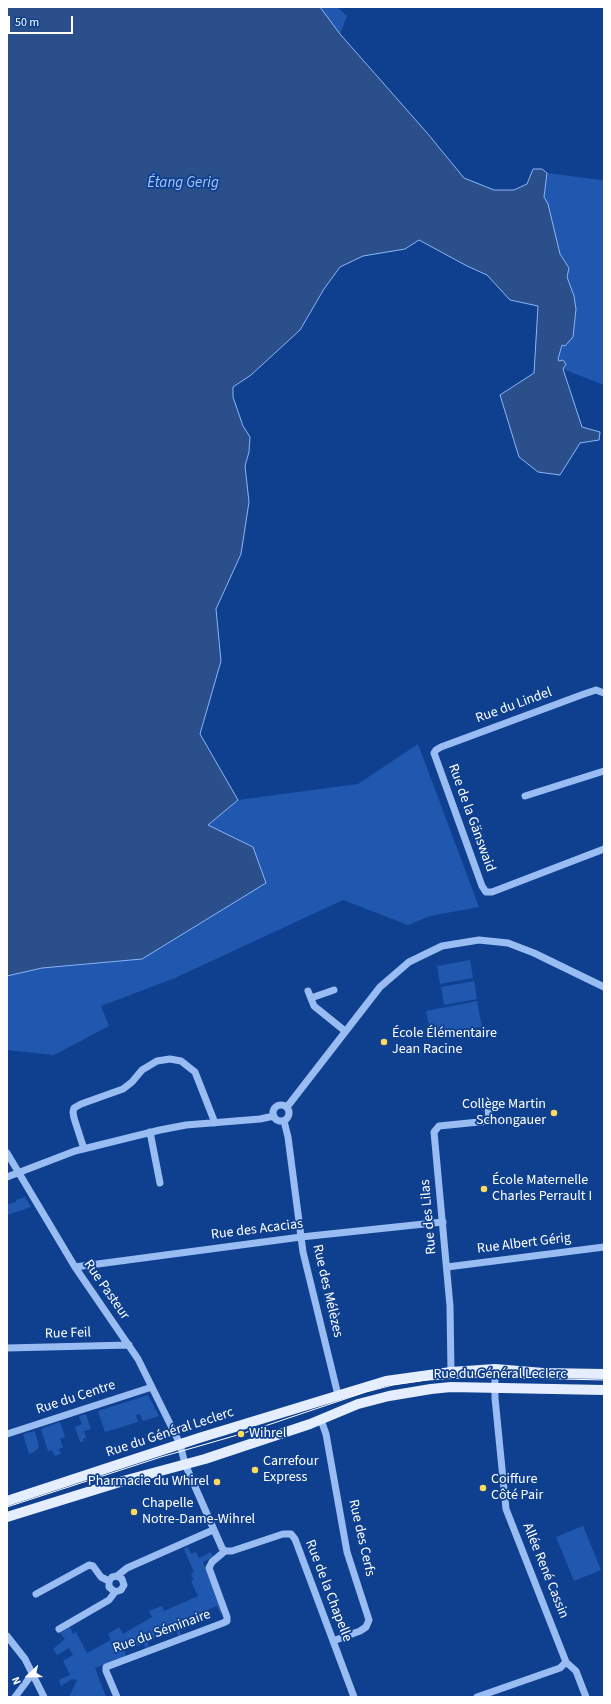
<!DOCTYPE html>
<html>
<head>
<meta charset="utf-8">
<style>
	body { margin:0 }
	#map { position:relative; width:611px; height:1704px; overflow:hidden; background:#0f4090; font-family:"Source Sans 3",sans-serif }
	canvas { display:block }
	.frame { position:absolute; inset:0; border:8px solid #fff; pointer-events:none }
	.north { position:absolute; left:8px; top:1656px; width:40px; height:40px; -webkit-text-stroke:3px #0f4090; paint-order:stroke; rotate:248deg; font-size:11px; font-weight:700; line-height:16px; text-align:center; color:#fff }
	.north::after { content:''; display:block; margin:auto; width:14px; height:18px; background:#fff; clip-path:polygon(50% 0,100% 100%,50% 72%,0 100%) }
	.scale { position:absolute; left:8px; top:16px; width:65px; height:18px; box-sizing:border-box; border:2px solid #fff; border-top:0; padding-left:5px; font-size:12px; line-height:14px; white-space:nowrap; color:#fff; -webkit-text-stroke:3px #0f4090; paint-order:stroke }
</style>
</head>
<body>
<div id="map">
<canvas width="611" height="1704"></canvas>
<div class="frame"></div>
<div class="north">N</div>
<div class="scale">50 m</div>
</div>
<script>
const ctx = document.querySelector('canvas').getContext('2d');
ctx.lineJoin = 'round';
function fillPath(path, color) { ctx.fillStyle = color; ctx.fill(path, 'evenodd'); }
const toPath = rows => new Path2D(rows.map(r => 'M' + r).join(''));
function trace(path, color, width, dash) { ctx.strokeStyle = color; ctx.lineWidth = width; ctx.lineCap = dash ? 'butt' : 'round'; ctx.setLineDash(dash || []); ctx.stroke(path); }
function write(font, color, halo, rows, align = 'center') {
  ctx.font = font + ' "Source Sans 3",sans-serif'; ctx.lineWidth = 3.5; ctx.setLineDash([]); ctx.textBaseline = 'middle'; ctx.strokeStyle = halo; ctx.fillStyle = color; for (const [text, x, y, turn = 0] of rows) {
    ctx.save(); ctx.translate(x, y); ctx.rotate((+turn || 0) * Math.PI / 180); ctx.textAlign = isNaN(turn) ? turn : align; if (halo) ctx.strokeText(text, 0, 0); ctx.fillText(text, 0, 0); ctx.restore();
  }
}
fillPath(toPath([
	[320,7,337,7,347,16,340,34],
	[547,173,601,180,604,179,604,385,563,369,558,359,562,345,565,346,573,337,576,309,574,296,567,277,569,268,560,254,548,204,544,197],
	[418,744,479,907,430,916,408,925,343,900,175,978,101,1006,109,1026,54,1055,7,1050,7,976,42,968,142,959,253,847,208,825,238,800,358,784],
	[470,960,473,978,440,984,437,966],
	[474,981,477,999,444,1005,441,987],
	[477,1001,482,1027,431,1036,426,1011],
	[25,1197,31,1207,7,1215,7,1205,16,1202,16,1200],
	[148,1395,159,1416,143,1421,140,1414,136,1415,138,1422,105,1432,98,1411],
	[86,1414,91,1429,84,1431,86,1438,83,1439,83,1442,80,1442,75,1427,82,1424,79,1416],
	[60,1422,65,1437,60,1439,63,1447,59,1449,61,1454,55,1456,52,1450,48,1451,41,1429],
	[35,1431,39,1447,34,1452,29,1454,23,1434],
	[583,1526,601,1570,574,1581,556,1537],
	[188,1547,191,1554,196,1552,199,1558,211,1552,213,1557,203,1562,223,1612,220,1613,217,1606,182,1620,183,1622,177,1625,182,1637,179,1638,176,1630,147,1641,149,1647,146,1649,144,1644,124,1650,126,1656,95,1668,106,1697,69,1697,77,1680,72,1679,61,1686,59,1680,70,1675,63,1661,73,1655,69,1648,57,1655,53,1649,65,1639,60,1633,70,1627,73,1634,76,1632,87,1653,111,1640,108,1634,119,1627,123,1634,152,1617,149,1611,162,1606,164,1611,198,1596,191,1581,194,1580,191,1574,194,1572,184,1549]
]), '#2058b0');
const water = toPath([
	[7,7,320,7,340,34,428,134,464,178,494,190,514,190,527,184,533,169,542,169,547,173,544,197,548,204,560,254,569,268,567,277,574,296,576,309,573,337,565,346,562,345,558,359,559,361,563,360,566,364,563,369,582,427,600,432,599,440,580,443,560,475,538,472,519,457,500,395,534,373,538,306,510,300,487,275,467,266,419,240,405,249,363,256,340,267,324,289,300,330,251,375,233,387,233,397,243,426,250,437,249,452,245,466,249,502,241,554,216,609,221,661,200,734,238,800,208,825,253,847,266,883,142,959,42,968,7,976,7,7]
]);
fillPath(water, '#2b4f8b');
trace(water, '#8ab6f7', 1);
trace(toPath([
	[604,693,596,690,584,694,441,747,436,750,434,753,482,886,486,892,492,892,604,849],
	[525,796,604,771],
	[308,991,314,1006,345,1031],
	[311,998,334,990],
	'273 1113a8 8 0 1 1 16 0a8 8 0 1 1-16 0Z',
	[287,1107,380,987,409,962,442,946,479,940,508,943,534,953,604,987],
	[284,1121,288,1137,303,1252,338,1395],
	[150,1132,160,1183],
	[84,1149,74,1118,73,1112,74,1108,81,1104,123,1089,132,1082,142,1070,157,1061,170,1059,181,1061,195,1072,215,1123],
	[7,1153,75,1267,138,1359,180,1444,185,1464,222,1548,225,1551,232,1551,283,1534,291,1534,295,1539,354,1697],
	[7,1177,75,1151,160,1130,186,1125,260,1119,274,1116],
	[75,1267,301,1237,443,1222],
	[447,1267,604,1247],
	[7,1348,129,1345],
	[495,1369,495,1398,506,1509,566,1662],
	[451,1372,450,1306,434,1132,439,1126,489,1121,488,1107],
	[321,1420,326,1434,347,1552,369,1620,366,1627,360,1631,333,1641],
	[7,1434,152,1387],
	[117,1576,122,1579,124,1585,121,1590,115,1592,109,1587,109,1581,112,1577,117,1576,127,1568,213,1530],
	[36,1594,89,1565,93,1566,101,1577,109,1581],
	[59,1629,109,1600,115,1592],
	[7,1636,25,1659,44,1697],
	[566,1662,576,1671,586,1697],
	[15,1697,33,1673],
	[117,1697,106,1671,106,1667,223,1623,227,1621,227,1617,209,1568,212,1562,225,1551],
	[477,1697,560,1668,566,1662]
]), '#99bcf3', 7);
trace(toPath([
	[7,1501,199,1438,386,1381,451,1372,495,1369,543,1373,604,1374],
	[7,1517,123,1481,205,1459,310,1424,358,1404,389,1396,431,1389,451,1387,604,1390]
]), '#e5eeff', 10);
trace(toPath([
	[7,1507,161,1457,241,1434,366,1392,393,1385,427,1380,477,1377,604,1380]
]), '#fff', 1);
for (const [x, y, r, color] of [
	[384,1042,4,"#ffda5b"],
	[554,1113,4,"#ffda5b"],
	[484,1189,4,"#ffda5b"],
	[241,1434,4,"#ffda5b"],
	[255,1470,4,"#ffda5b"],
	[217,1482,4,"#ffda5b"],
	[483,1488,4,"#ffda5b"],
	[134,1512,4,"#ffda5b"]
]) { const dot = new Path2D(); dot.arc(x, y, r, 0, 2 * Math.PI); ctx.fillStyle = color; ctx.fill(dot); trace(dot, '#0f4090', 1.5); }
write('14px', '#fff', '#0f4090', [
	["Rue du Lindel",514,706,-20],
	["Rue de la Gänswaid",471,818,70],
	["Rue des Lilas",429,1217,-95],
	["Rue des Acacias",257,1230,-7],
	["Rue Albert Gérig",524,1244,-7],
	["Rue Pasteur",106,1290,55],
	["Rue des Mélèzes",327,1291,77],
	["Rue Feil",68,1334,-2],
	["Rue du Général Leclerc",500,1375],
	["Rue du Centre",76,1398,-18],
	["Rue du Général Leclerc",170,1433,-18],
	["Rue des Cerfs",361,1538,77],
	["Allée René Cassin",545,1571,68],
	["Rue de la Chapelle",328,1591,69],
	["Rue du Séminaire",162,1632,-20]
]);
write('14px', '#fff', '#0f4090', [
	["École Élémentaire",392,1034],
	["Jean Racine",392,1050],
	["Collège Martin",546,1105,"right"],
	["Schongauer",546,1121,"right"],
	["École Maternelle",492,1181],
	["Charles Perrault I",492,1197],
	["Wihrel",249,1434],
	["Carrefour",263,1462],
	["Express",263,1478],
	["Coiffure",491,1480],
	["Côté Pair",491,1496],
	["Pharmacie du Whirel",209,1482,"right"],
	["Chapelle",142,1504],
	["Notre-Dame-Wihrel",142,1520]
], 'left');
write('italic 15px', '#a5c7fb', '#0f4090', [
	["Étang Gerig",183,184]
]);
</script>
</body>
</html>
